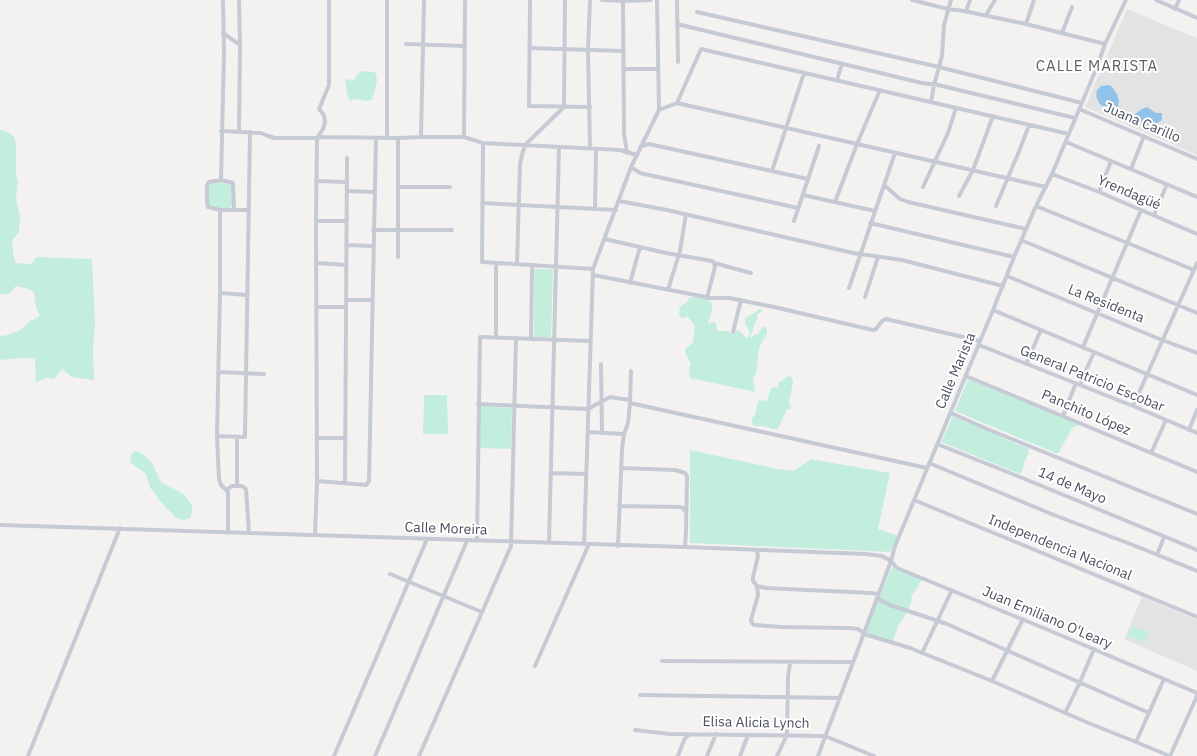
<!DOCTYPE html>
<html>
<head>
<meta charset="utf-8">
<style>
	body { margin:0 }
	canvas { display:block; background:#f4f2f1 }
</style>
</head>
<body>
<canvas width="1197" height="756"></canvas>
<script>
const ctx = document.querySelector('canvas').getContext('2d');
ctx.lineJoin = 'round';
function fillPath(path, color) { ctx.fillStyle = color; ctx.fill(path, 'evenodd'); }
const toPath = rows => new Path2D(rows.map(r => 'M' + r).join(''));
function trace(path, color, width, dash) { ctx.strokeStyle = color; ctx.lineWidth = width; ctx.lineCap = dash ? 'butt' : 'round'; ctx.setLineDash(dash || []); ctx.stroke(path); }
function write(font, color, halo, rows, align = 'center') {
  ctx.font = font + ' "IBM Plex Sans",sans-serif'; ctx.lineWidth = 4; ctx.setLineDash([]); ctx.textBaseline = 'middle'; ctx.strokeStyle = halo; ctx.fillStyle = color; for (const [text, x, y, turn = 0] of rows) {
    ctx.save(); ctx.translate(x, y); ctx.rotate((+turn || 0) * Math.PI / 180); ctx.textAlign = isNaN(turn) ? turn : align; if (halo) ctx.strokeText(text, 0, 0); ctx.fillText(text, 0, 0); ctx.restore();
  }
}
fillPath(toPath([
	[1127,9,1197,38,1197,155,1085,107],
	[1142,597,1197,620,1197,671,1124,639]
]), '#e4e3e3');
fillPath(toPath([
	[363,71,372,72,376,73,377,81,372,100,366,101,355,99,350,101,347,94,345,80,349,79,354,80,356,77,358,73],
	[0,130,8,132,14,137,16,144,16,175,18,182,16,198,20,217,19,232,12,241,14,259,16,263,31,264,37,257,92,259,95,323,93,349,94,380,72,377,62,369,54,379,46,378,36,382,35,358,21,358,0,360,0,336,8,335,22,329,29,322,40,316,36,307,34,292,25,288,16,286,9,294,3,295,0,294],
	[214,181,232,185,232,205,229,209,210,207,209,205,209,187,210,183],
	[534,269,553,269,551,337,534,337],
	[696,297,705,298,712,303,712,311,708,323,709,324,712,322,716,323,717,329,718,331,729,331,731,334,737,330,741,332,746,338,750,335,748,328,745,324,745,318,753,314,760,309,761,309,762,311,757,315,757,320,754,325,753,331,750,336,751,338,754,335,758,334,762,328,766,326,767,330,767,334,760,346,758,355,757,371,753,378,755,392,690,378,689,370,691,364,685,352,686,348,693,343,695,326,687,316,684,318,682,318,680,317,679,313,680,307,687,302,689,298],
	[788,376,792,377,793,382,789,404,791,406,791,409,787,409,778,429,773,429,764,426,755,426,752,423,752,419,755,414,759,400,767,401,771,388,773,387,778,388,778,383],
	[968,379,1081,424,1072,428,1058,454,955,411],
	[424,395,447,395,448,434,423,434],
	[480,406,512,408,511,449,479,448],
	[953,416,1019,445,1029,448,1028,455,1024,463,1022,472,1020,474,941,442],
	[690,450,778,469,794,471,811,459,890,473,878,529,899,536,890,552,690,543],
	[137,451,143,454,152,463,161,482,183,494,188,499,192,506,192,512,190,518,184,520,176,518,159,500,155,493,150,488,146,474,131,463,130,458,133,452],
	[892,567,923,580,920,582,917,588,911,596,912,600,906,614,898,626,892,644,864,634],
	[1132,626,1149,632,1144,643,1128,636]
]), '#c3eedd');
fillPath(toPath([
	[1109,85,1112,87,1117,94,1119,101,1118,107,1129,113,1134,115,1142,109,1147,107,1156,113,1162,113,1162,120,1157,123,1152,123,1149,126,1145,125,1137,119,1114,106,1102,106,1099,103,1096,96,1097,90,1101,86]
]), '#91c3ea');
trace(toPath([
	[239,0,240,45],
	[530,0,529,106,590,107],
	[590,0,588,50,590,148],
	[602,0,623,1,651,0],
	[623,0,624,133,627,153],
	[677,0,678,62],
	[912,0,948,9,964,11,1026,24,1105,44],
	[1156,0,1197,18],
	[1175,9,1179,0],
	[966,11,970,0],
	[697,12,939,67,1082,103],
	[986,15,995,0],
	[677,24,922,83,938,85,1075,118],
	[1026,24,1034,0],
	[223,33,240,45,239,132],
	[1062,33,1072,7],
	[406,44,464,46],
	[530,48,623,51],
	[623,69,658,69],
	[837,80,842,64],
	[931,102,934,85,942,56,944,25,951,0],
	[677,103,701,49,1069,134],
	[1079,109,1197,159],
	[659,110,677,103,1046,187],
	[221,131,261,133,268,136,275,138,317,138,321,137,398,138,421,137,464,137,483,143,620,150,637,155],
	[421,137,424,0],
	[464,137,465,0],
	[387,138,387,0],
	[1066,142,1197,197],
	[483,143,482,262,593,269],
	[641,146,649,144,808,179],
	[631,167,640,173,798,208],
	[1131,169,1144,136],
	[772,171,804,73],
	[1052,174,1099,192,1197,234],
	[221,180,224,53,223,0],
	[316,181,347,182],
	[884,185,900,199,908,202,1026,229],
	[398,187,450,187],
	[923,187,948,133,956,108],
	[347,191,374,192],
	[1099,192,1111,161],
	[803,195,875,211],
	[959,196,973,170,993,116],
	[619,201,667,210,853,253,902,260,1003,286],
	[835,202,857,144,880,90],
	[482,203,616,210],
	[996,206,1020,149,1029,125],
	[1036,206,1194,270],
	[595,209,596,149],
	[220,210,220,293,217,436,219,479,221,485,228,492,228,532],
	[234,210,233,183,221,180,209,182,207,185,207,203,208,207,220,210,248,210],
	[1154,215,1167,184],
	[316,221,347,221],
	[794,221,819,146],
	[870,223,1014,257],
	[373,230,452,230],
	[605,239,666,253,712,261,714,263,715,267,707,298],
	[1021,240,1197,313],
	[346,245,373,246],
	[398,257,398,138],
	[317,263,346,265],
	[714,263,751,273],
	[517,264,520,164,523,151,526,144,564,107,565,0],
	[593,275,711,298,729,298,774,307,873,330,876,329,882,321,886,319,980,341],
	[1007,276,1162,340,1197,353],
	[630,283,640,247],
	[849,288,895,153],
	[668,290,680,251,686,214],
	[220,293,247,295],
	[865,297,878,257],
	[346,300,372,300],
	[317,307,346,307],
	[993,310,1197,395],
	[733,332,741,300],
	[496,337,496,263],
	[531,339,532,265],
	[979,345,1133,406,1197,433],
	[1083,347,1141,210],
	[601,364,602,432],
	[1026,364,1041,330],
	[631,371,630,403,927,468],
	[218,372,264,374],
	[966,376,1197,472],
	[1080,385,1094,352],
	[478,404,588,409,610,397,630,400],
	[1133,406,1197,263],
	[951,413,987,429,1197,514],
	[1063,416,1076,383],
	[1189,430,1197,410],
	[588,432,624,434],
	[217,436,245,437,250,132],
	[237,437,237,486],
	[317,438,345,438],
	[937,444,1020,477,1197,550],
	[1151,453,1166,420],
	[929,463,1054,515,1138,547,1197,571],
	[621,468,675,470,685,473,687,476,686,532,685,547],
	[551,473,586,474],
	[317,481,366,485,369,481,376,138],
	[345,483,347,158],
	[226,490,232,486,242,486,246,489,249,533],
	[914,500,1197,617],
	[619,506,680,507,683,508,685,511],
	[0,525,685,547,865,554,882,556,891,561,897,568,1046,629,1197,693],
	[315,535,317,481,316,221,317,138,323,129,325,122,324,115,319,109,329,85,329,0],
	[477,541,480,337,590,341],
	[549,543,559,147],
	[584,544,593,269,631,167,659,110,657,0],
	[618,546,622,449,624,434,628,423,630,403],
	[757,551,758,556,753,577,753,581,757,586,766,588,871,593,878,594],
	[1157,555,1164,537],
	[390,574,482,612],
	[757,586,758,595,751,620,752,623,754,625,782,627,850,628,858,629,864,633],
	[877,598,890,605,947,624,1149,713],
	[864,634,910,648,992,681,1086,722,1136,742],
	[922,653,952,590],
	[662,661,853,662],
	[535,666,589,544],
	[1164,679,1136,742,1170,756],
	[992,681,1023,619],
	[640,695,840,698],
	[1065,713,1080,682,1094,649],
	[635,730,670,734,825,736,874,756],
	[28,756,120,528],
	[334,756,427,539],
	[375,756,467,541],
	[419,756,511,546,516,338],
	[678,756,684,740,689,734],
	[707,756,716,734],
	[740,756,748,735],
	[777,756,787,735,788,677,790,663],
	[818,756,891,561,895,546,993,310,1014,257,1036,206,1052,174,1097,67,1105,44,1126,0],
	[1170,756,1197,696]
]), '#c6cad5', 4);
write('14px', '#4a505e', '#fff', [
	["Juana Carillo",1142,123,23],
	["Yrendagüé",1129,193,23],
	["La Residenta",1106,304,22],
	["Calle Marista",956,371,-67],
	["General Patricio Escobar",1092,379,22],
	["Panchito López",1086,413,23],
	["14 de Mayo",1072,486,23],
	["Calle Moreira",446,529,2],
	["Independencia Nacional",1060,548,22],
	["Juan Emiliano O'Leary",1047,618,23],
	["Elisa Alicia Lynch",756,723,1]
]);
ctx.letterSpacing = '1px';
write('15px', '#5e6066', '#fff', [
	["CALLE MARISTA",1097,67]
]);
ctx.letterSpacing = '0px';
</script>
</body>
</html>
